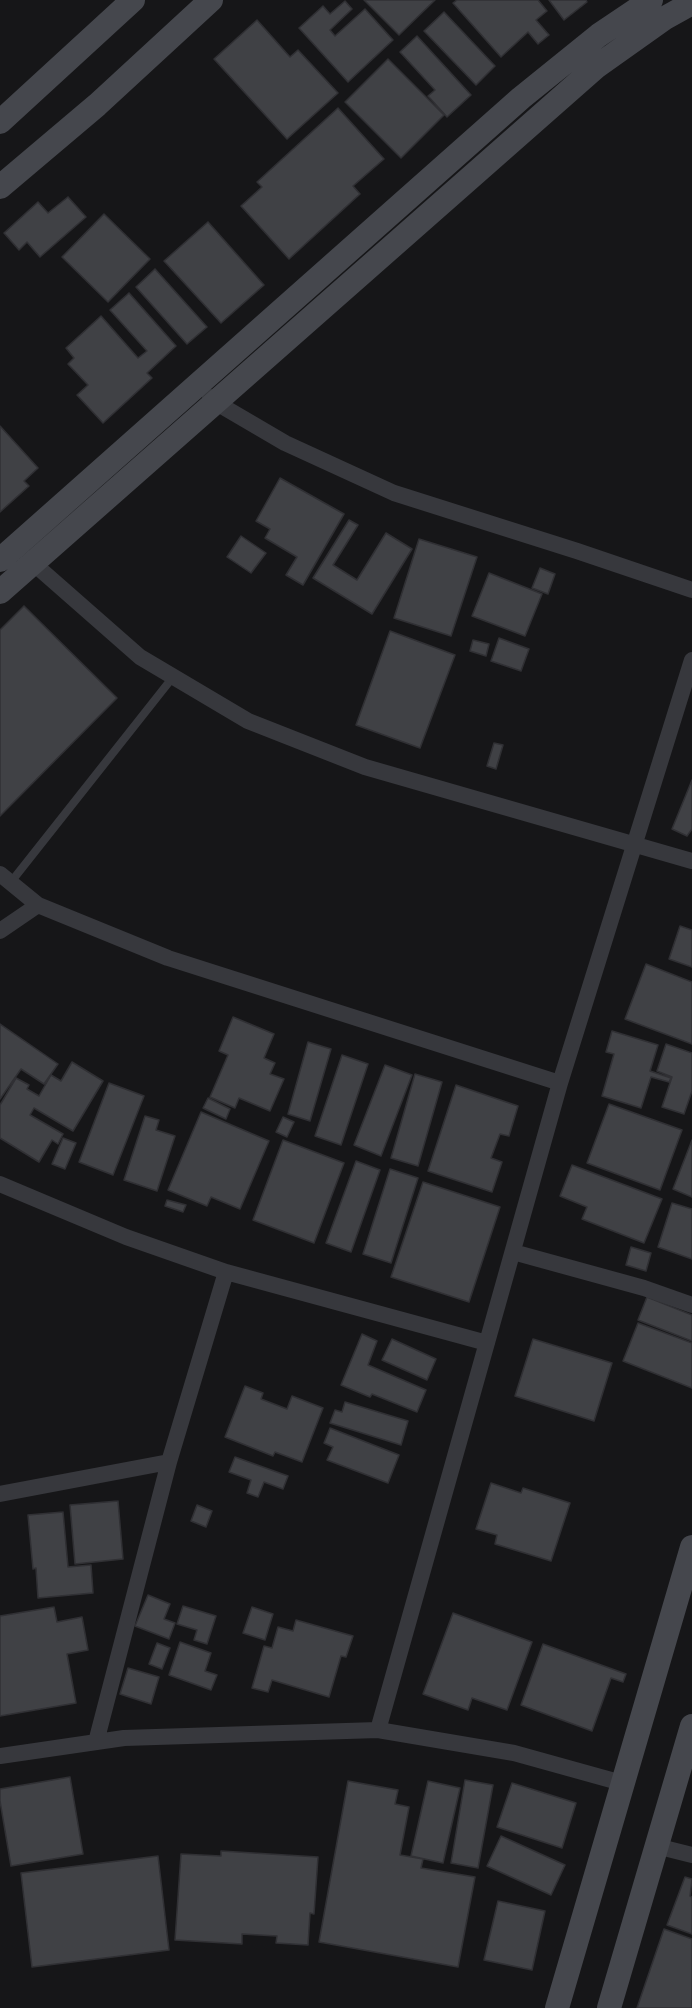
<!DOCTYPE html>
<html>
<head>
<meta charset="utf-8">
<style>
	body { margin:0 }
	canvas { display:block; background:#161618 }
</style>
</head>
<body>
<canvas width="692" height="2008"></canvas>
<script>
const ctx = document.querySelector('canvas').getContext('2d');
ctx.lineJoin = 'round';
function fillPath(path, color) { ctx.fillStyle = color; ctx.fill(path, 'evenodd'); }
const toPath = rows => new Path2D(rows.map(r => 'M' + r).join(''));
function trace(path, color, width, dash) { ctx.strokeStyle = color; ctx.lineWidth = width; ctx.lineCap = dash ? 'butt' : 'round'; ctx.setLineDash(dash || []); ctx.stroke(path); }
const building = toPath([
	[364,0,435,0,399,35,364,0],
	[457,0,538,0,547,11,536,20,549,35,538,44,528,32,501,57,453,3,457,0],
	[549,0,586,0,587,2,564,20,549,0],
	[345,1,352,9,330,30,335,36,365,9,393,40,348,82,299,28,323,6,330,14,345,1],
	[444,12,495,66,476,85,424,31,444,12],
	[257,20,290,57,298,50,338,93,287,139,214,59,257,20],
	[417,36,471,95,447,117,428,96,435,90,400,52,417,36],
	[388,59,444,115,401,158,345,102,388,59],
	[338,108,384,159,353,186,360,194,289,259,241,206,262,187,257,182,338,108],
	[68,197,86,217,40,257,27,242,19,250,4,233,38,202,48,213,68,197],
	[104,214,150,259,108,302,62,257,104,214],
	[208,222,264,285,221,323,164,261,208,222],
	[155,269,207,327,187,344,136,287,155,269],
	[129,293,176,346,147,373,152,378,103,423,77,395,88,385,68,364,74,358,66,348,101,316,138,358,147,351,110,310,129,293],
	[0,426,38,468,24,481,29,486,0,512,0,426],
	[280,478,344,514,303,585,286,575,297,557,265,538,270,529,256,521,280,478],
	[349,520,358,525,333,565,357,580,386,533,412,549,372,614,313,578,349,520],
	[241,536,266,553,251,573,227,557,241,536],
	[419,539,477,557,451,636,394,618,419,539],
	[540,568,555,574,548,594,532,588,540,568],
	[489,573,542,594,525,636,472,616,489,573],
	[24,606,117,698,0,816,0,630,24,606],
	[390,631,455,655,420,748,356,725,390,631],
	[499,638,529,649,521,671,491,661,499,638],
	[473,640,489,644,486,656,470,651,473,640],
	[494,743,503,745,496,769,487,766,494,743],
	[692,780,692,829,687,836,672,829,692,780],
	[680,926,692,930,692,967,669,959,680,926],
	[646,964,692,982,692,1044,625,1019,646,964],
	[233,1017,274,1034,264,1058,275,1063,270,1074,284,1079,270,1111,239,1098,235,1108,210,1097,228,1055,219,1051,233,1017],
	[0,1024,58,1064,44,1084,21,1069,0,1099,0,1024],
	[612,1031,658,1045,650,1071,671,1078,669,1082,651,1077,641,1108,602,1096,614,1054,606,1052,612,1031],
	[308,1042,331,1049,310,1121,288,1114,308,1042],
	[666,1044,692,1053,692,1091,684,1114,662,1107,672,1077,657,1071,666,1044],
	[342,1055,368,1064,341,1145,315,1136,342,1055],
	[72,1062,103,1081,73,1131,34,1108,30,1115,63,1134,58,1144,52,1140,39,1162,0,1138,0,1105,16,1078,29,1085,27,1089,39,1096,51,1075,61,1081,72,1062],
	[385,1065,412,1075,381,1156,354,1145,385,1065],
	[415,1074,442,1082,418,1166,391,1158,415,1074],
	[109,1083,144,1096,113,1175,79,1162,109,1083],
	[456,1085,518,1106,509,1136,500,1134,491,1158,502,1162,492,1192,428,1171,456,1085],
	[208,1098,230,1109,226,1119,203,1108,208,1098],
	[609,1104,682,1130,660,1190,587,1163,609,1104],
	[201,1112,269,1141,240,1209,211,1197,207,1206,168,1190,201,1112],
	[145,1116,159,1120,156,1130,175,1136,157,1191,124,1180,145,1116],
	[283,1117,294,1122,287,1137,276,1132,283,1117],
	[63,1138,76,1143,65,1169,52,1164,63,1138],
	[283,1140,344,1163,314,1243,253,1220,283,1140],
	[692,1140,692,1197,673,1189,692,1140],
	[356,1161,380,1170,351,1252,326,1243,356,1161],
	[572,1165,662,1199,644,1243,582,1219,587,1207,560,1196,572,1165],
	[390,1169,418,1178,391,1263,363,1254,390,1169],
	[423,1182,500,1207,469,1302,391,1277,423,1182],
	[167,1200,186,1205,183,1212,165,1206,167,1200],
	[672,1203,692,1209,692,1259,658,1247,672,1203],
	[631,1247,651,1253,646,1271,626,1265,631,1247],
	[647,1297,692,1315,692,1341,638,1320,647,1297],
	[638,1323,692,1343,692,1388,623,1361,638,1323],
	[362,1334,377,1341,368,1365,426,1390,417,1412,372,1394,370,1397,341,1385,362,1334],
	[392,1339,436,1359,427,1380,382,1360,392,1339],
	[533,1339,612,1363,594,1421,515,1396,533,1339],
	[245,1386,263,1393,261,1399,287,1409,292,1396,323,1408,302,1462,275,1452,273,1456,225,1437,245,1386],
	[345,1402,408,1421,401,1445,330,1423,335,1410,342,1412,345,1402],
	[330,1428,399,1455,388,1483,327,1460,333,1447,324,1443,330,1428],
	[235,1457,288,1476,283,1489,264,1482,258,1497,247,1493,251,1480,229,1472,235,1457],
	[491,1483,521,1493,523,1488,570,1503,551,1561,495,1544,497,1535,476,1529,491,1483],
	[118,1501,123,1559,75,1564,70,1505,118,1501],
	[197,1505,212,1511,206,1527,191,1521,197,1505],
	[63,1512,68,1567,91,1565,93,1593,38,1598,36,1568,33,1569,28,1515,63,1512],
	[148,1595,170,1604,164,1619,175,1623,169,1639,135,1626,148,1595],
	[183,1606,216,1616,207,1644,194,1640,197,1630,177,1624,183,1606],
	[54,1607,57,1622,82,1617,88,1650,67,1654,76,1703,0,1716,0,1616,54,1607],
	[252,1607,273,1614,265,1640,243,1633,252,1607],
	[453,1613,532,1642,507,1710,472,1698,468,1710,423,1694,453,1613],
	[296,1620,353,1636,346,1657,341,1656,329,1697,272,1680,268,1692,252,1688,264,1646,272,1648,278,1627,293,1631,296,1620],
	[180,1642,211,1653,205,1671,217,1675,211,1690,169,1675,180,1642],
	[157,1643,170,1648,162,1669,149,1664,157,1643],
	[543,1644,626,1674,623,1682,611,1678,592,1731,521,1705,543,1644],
	[128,1668,159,1677,151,1704,120,1694,128,1668],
	[70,1777,83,1854,11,1866,0,1801,0,1789,70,1777],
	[465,1780,493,1785,478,1868,451,1863,465,1780],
	[348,1781,398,1790,395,1804,409,1807,400,1855,423,1859,421,1868,475,1877,458,1967,319,1942,348,1781],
	[428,1781,460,1788,443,1863,411,1856,428,1781],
	[512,1783,576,1803,562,1848,497,1827,512,1783],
	[501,1836,565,1865,551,1895,487,1866,501,1836],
	[221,1851,318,1857,314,1914,310,1913,308,1945,276,1943,277,1936,242,1934,242,1944,175,1940,181,1854,221,1856,221,1851],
	[158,1856,169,1950,32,1967,21,1873,158,1856],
	[685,1877,692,1879,690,1896,692,1897,692,1934,667,1925,685,1877],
	[498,1901,545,1911,532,1970,484,1960,498,1901],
	[664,1929,692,1939,692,2008,637,2008,664,1929]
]);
fillPath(building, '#404145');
trace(building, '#303034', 1.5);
trace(toPath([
	[11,882,173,677]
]), '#37383d', 8);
trace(toPath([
	[210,397,215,402,285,443,394,493,577,551,692,590],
	[33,563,140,657,248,721,365,767,692,861],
	[0,874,38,905,168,958,560,1083],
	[0,931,38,905],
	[0,1184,126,1237,226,1272,487,1343],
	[513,1252,644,1288,692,1305],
	[0,1494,169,1462],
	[378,1730,560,1083,692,660],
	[96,1742,169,1462,226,1272],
	[0,1756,124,1738,378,1730,514,1753,622,1783],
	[656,1846,692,1855]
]), '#37383d', 16);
trace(toPath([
	[0,122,133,0],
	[0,187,97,105,211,0],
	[0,560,521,98,599,35,651,0],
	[0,592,596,67,665,18,692,3],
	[557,2008,692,1547],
	[609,2008,692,1726]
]), '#45474d', 24);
</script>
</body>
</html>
